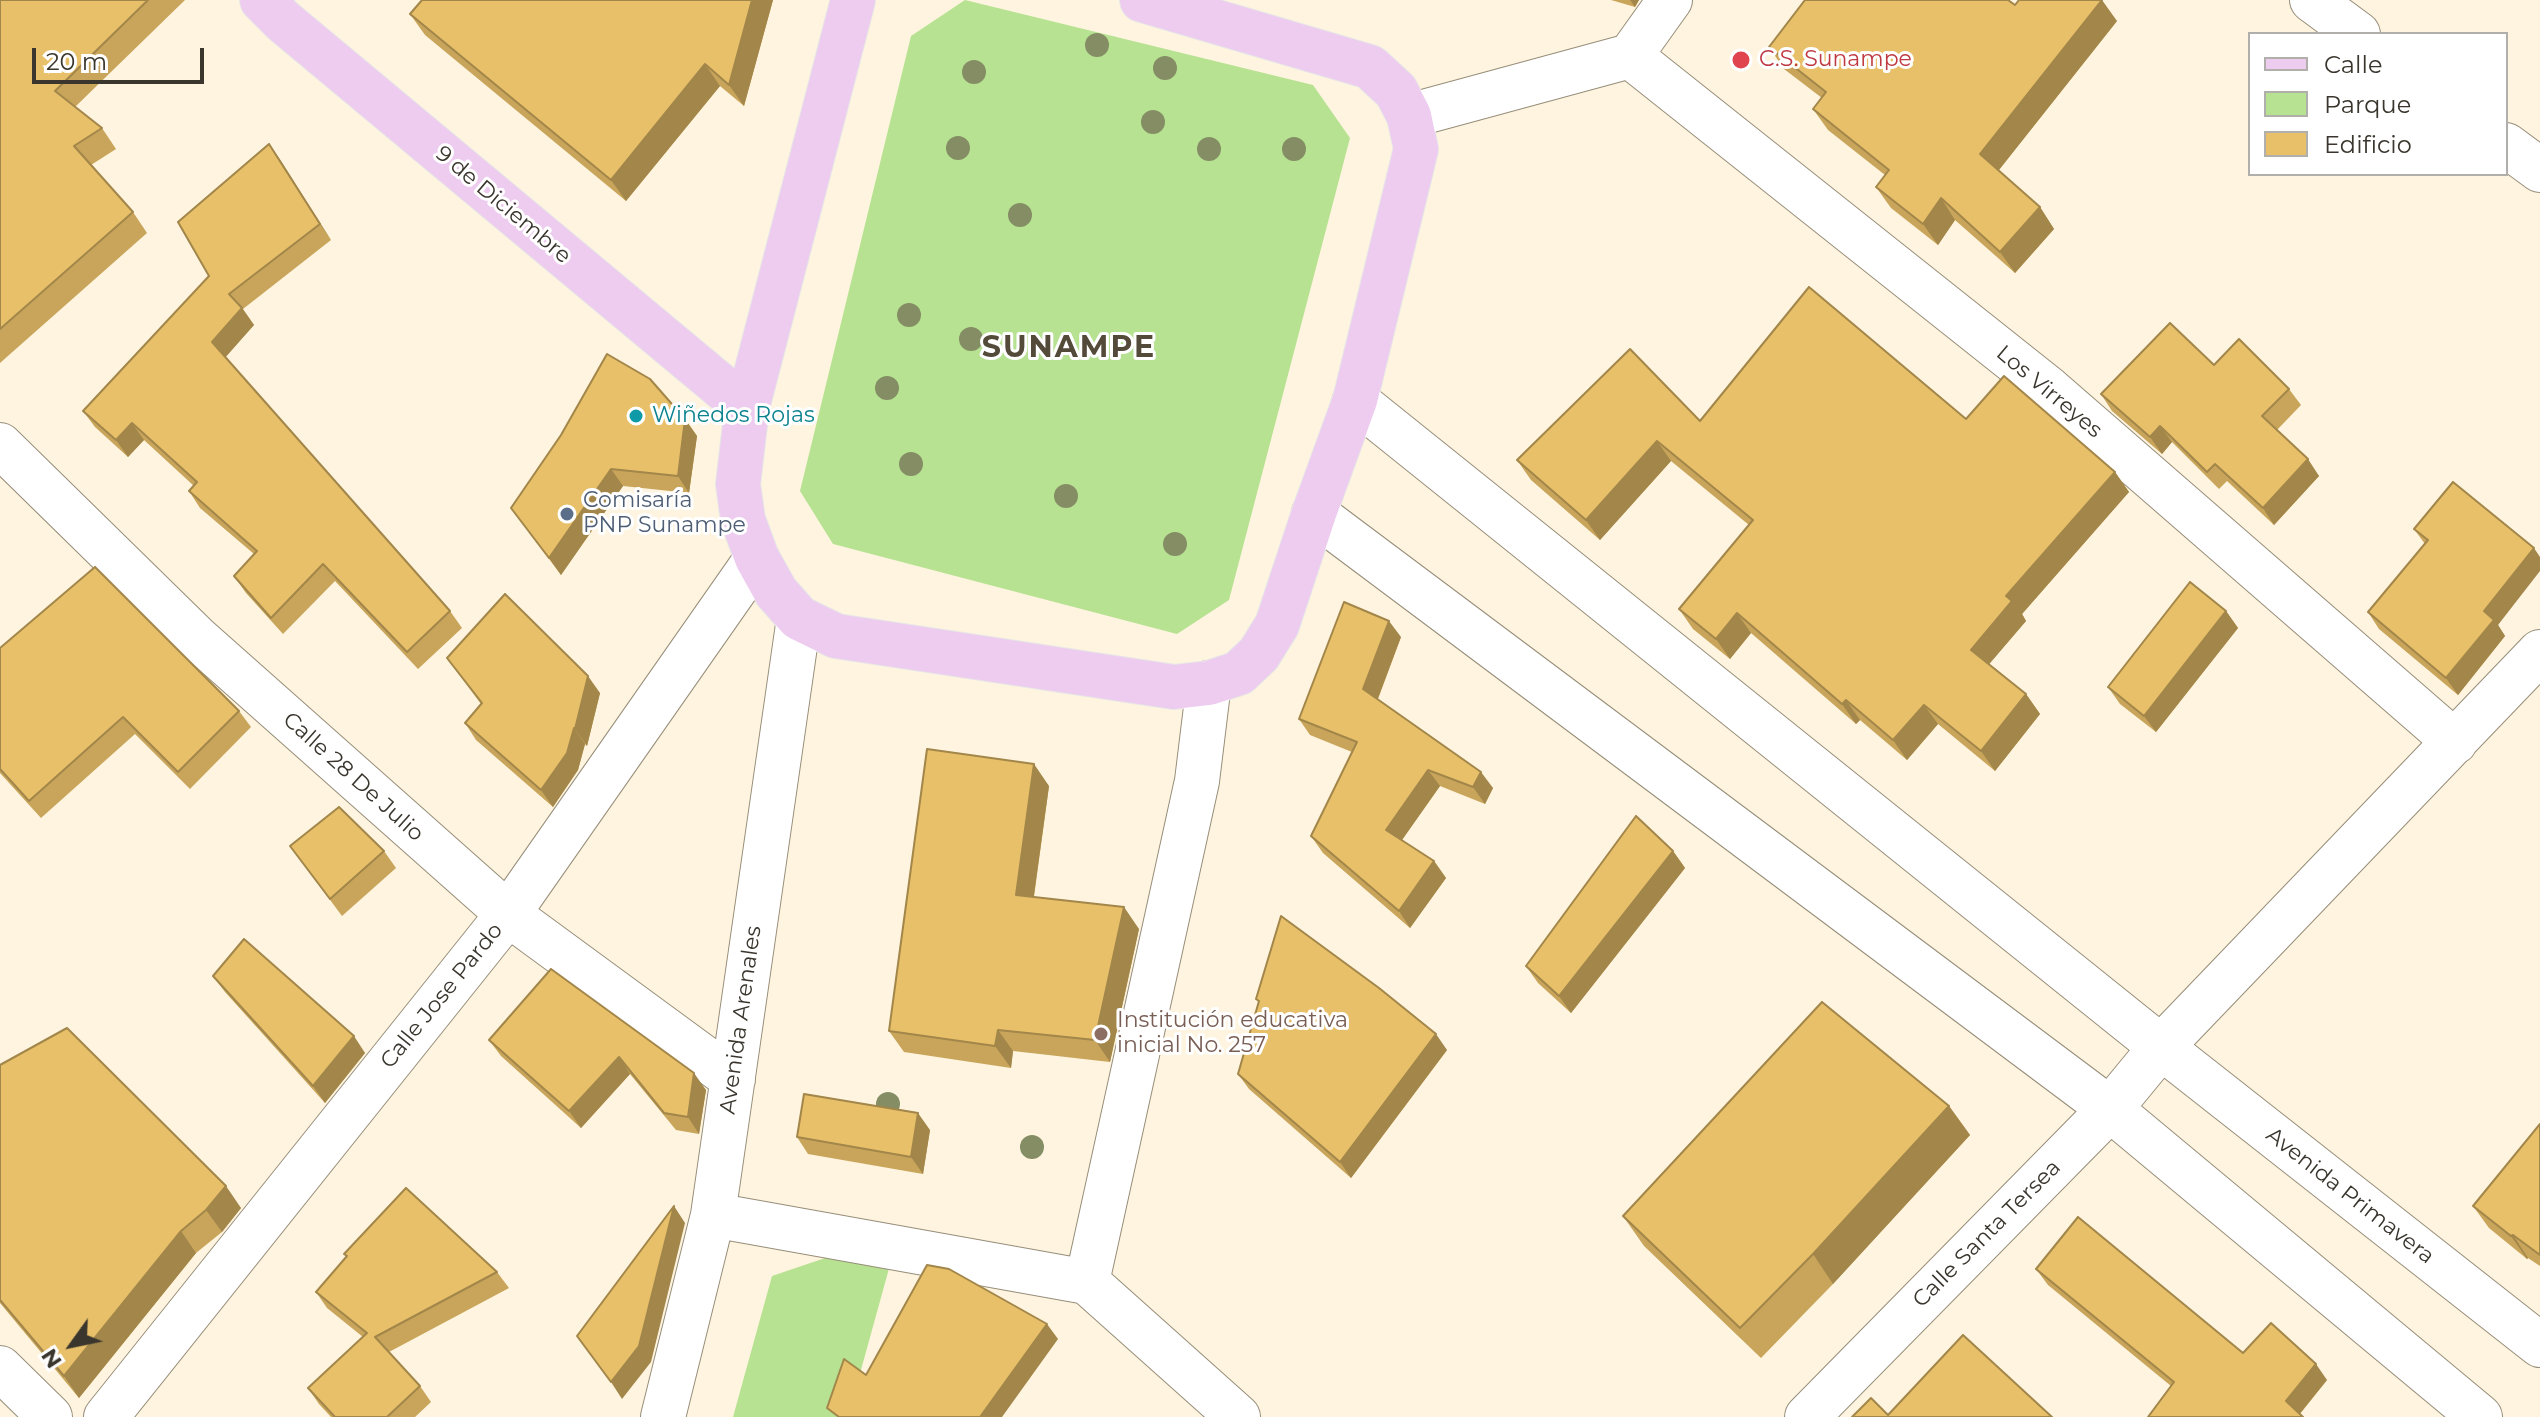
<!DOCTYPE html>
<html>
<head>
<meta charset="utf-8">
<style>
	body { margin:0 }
	#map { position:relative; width:2540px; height:1417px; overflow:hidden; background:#fff4df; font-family:Montserrat,sans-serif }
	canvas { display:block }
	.legend { position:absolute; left:2248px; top:32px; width:260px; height:144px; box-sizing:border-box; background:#fff; border:2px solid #b0afab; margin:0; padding:10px 14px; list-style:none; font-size:24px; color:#3a362e }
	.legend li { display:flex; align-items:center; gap:16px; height:40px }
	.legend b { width:40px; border:2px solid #b0afab }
	.north { position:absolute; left:32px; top:1305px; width:80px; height:80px; -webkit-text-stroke:6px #fff; paint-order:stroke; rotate:237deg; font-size:22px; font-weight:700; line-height:32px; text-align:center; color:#3a362e }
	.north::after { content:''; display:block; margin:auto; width:28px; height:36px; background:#3a362e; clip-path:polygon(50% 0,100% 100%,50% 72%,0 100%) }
	.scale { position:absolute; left:32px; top:48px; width:172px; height:36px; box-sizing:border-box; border:4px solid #3a362e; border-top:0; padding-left:10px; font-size:24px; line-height:28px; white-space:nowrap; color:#3a362e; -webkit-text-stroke:6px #fff; paint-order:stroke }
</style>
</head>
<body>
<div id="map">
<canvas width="2540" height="1417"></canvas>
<ul class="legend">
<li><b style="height:10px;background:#edccf0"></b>Calle</li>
<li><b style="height:22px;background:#b6e292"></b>Parque</li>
<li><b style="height:22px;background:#e8c069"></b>Edificio</li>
</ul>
<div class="north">N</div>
<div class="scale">20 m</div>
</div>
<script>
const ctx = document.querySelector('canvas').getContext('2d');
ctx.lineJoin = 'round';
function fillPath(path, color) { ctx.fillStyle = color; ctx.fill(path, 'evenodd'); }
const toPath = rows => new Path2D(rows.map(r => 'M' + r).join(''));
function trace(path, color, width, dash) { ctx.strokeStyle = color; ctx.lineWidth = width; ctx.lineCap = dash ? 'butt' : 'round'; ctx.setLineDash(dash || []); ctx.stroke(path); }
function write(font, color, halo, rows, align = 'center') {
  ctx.font = font + ' Montserrat,sans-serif'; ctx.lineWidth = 6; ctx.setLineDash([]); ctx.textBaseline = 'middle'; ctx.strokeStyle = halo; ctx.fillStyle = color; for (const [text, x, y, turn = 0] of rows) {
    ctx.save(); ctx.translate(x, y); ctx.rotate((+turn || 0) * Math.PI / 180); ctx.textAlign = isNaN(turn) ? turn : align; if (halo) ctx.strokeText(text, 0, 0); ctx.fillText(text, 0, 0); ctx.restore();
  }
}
fillPath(toPath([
	[965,0,1313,85,1350,138,1229,600,1177,634,833,544,800,491,911,36],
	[893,1254,848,1417,733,1417,772,1276,834,1255]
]), '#b6e292');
const minor = toPath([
	[2312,0,2358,34],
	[1630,56,2049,389,2455,742],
	[1409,116,1630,56,1670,0],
	[2506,145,2540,170],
	[1355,400,2161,1047,2540,1345],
	[0,445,197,638,508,914,733,1079],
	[1314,513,2110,1109,2480,1417],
	[713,1215,1087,1282,1238,1417],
	[1087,1282,1197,781,1209,683],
	[0,1368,50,1417],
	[106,1417,508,914,757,558],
	[663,1417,713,1215,799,618],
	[1807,1417,2110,1109,2161,1047,2540,652]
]);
const major = toPath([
	[262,0,283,21,747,408],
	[853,0,747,408,738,484,743,520,757,558,776,592,799,618,836,636,1174,687,1209,683,1239,673,1259,654,1277,625,1314,513,1355,400,1416,149,1409,116,1396,91,1370,67,1142,0]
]);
trace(minor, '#978e7a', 46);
trace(major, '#e7e7e6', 46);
trace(minor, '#fff', 44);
trace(major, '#edccf0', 44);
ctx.fillStyle = '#848d64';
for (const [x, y] of [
	[1097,45],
	[1165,68],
	[974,72],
	[1153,122],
	[958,148],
	[1209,149],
	[1294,149],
	[1020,215],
	[909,315],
	[971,339],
	[887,388],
	[911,464],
	[1066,496],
	[1175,544],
	[888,1104],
	[1032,1147]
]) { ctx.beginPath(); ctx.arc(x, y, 12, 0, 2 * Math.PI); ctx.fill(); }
fillPath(toPath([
	[0,0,185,0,75,107,102,128,116,149,91,165,133,212,147,233,0,363],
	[773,0,744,106,720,86,626,201,425,35,410,14],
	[1611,0,1639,0,1635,7],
	[2015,5,2117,21,1998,171,2040,207,2054,229,2015,273,1955,220,1938,245,1891,208,1876,187,1885,175,1828,130,1813,109,1822,98,1784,69,1769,47],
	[269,144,331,240,243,309,254,325,225,357,450,611,462,628,418,669,335,581,283,634,246,593,234,576,254,554,200,508,189,491,194,486,144,440,128,457,95,427,83,411,209,276],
	[2214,365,2289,389,2301,405,2277,430,2319,476,2274,525,2227,481,2219,489,2172,442,2162,454,2112,411,2101,394],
	[685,419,697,436,689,493,623,486,561,575,511,508],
	[1966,419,2115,472,2129,492,2022,614,2026,621,1989,664,2026,694,2040,714,1995,771,1938,724,1907,760,1860,720,1856,724,1751,633,1730,659,1693,629,1679,609,1749,525,1671,461,1600,540,1531,480,1517,460,1700,421],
	[2414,529,2534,548,2498,625,2505,636,2458,695,2379,629,2368,612,2425,544],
	[2226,611,2238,628,2156,732,2120,704,2108,687],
	[1401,637,1378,699,1493,788,1485,804,1440,786,1402,840,1434,861,1446,878,1410,928,1323,853,1311,836,1352,752,1310,735,1299,719],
	[0,648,239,711,251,727,190,789,135,734,41,818,0,773],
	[447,658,600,693,587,746,585,744,578,770,553,807,476,740,465,723,481,704],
	[1049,786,1034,897,1139,929,1110,1062,1013,1051,1011,1068,904,1052,889,1031],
	[290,846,384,851,396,868,342,916],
	[1673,851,1685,868,1571,1013,1538,983,1526,966],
	[551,969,706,1090,699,1134,676,1130,630,1074,581,1128,501,1056,489,1040],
	[213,976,365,1053,325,1103,225,992],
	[1256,999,1447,1050,1351,1178,1249,1089,1238,1074,1259,1003],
	[0,1065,241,1208,222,1232,196,1253,79,1398,0,1303],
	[1949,1106,1970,1135,1833,1284,1761,1358,1644,1246,1623,1216],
	[2540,1124,2540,1266,2528,1258,2527,1259,2489,1228,2473,1206],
	[930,1130,923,1174,808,1154,797,1137],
	[2036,1269,2243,1353,2327,1380,2300,1414,2171,1386,2048,1285],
	[497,1272,509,1288,389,1352,420,1386,431,1402,415,1417,331,1417,319,1404,308,1388,363,1337,327,1308,316,1292]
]), '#c8a55a');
fillPath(toPath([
	[752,0,773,0,744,106,729,85],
	[1630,0,1639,0,1635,7],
	[2102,0,2117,21,1995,175,1980,154],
	[705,64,720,86,626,201,611,180],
	[269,144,281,161,331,240,320,224],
	[1941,198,1955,220,1938,245,1923,224],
	[2040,207,2054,229,2015,273,2000,252],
	[242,308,254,325,224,359,212,342],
	[685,419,697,436,689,493,678,476],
	[132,423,144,440,128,457,116,440],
	[2160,426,2172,442,2162,454,2150,437],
	[1657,441,1671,461,1600,540,1586,520],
	[2308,459,2319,476,2274,525,2263,508],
	[611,469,623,486,561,575,549,558],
	[2115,472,2129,492,2022,614,2026,621,1985,669,1971,650,2006,596],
	[2534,548,2540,557,2540,571,2498,625,2505,636,2458,695,2446,678,2484,611],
	[2226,611,2238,628,2156,732,2144,716],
	[1737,613,1751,633,1730,659,1716,639],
	[1389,621,1401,637,1375,706,1363,689],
	[588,676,600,693,587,746,575,729],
	[2026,694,2040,714,1995,771,1981,751],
	[1846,700,1860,720,1856,724,1842,704],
	[1924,705,1938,724,1907,760,1893,740],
	[574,728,585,744,578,770,553,807,541,790],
	[1034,764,1049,786,1031,916,1016,895],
	[1428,770,1440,786,1397,847,1386,830],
	[1481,772,1493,788,1485,804,1473,787],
	[1673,851,1685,868,1571,1013,1559,996],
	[1434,861,1446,878,1410,928,1399,911],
	[1124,907,1139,929,1110,1062,1095,1040],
	[998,1030,1013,1051,1011,1068,995,1046],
	[1436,1034,1447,1050,1351,1178,1340,1162],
	[354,1036,365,1053,325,1103,313,1086],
	[619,1057,630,1074,581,1128,569,1111],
	[694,1073,706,1090,699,1134,688,1117],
	[1949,1106,1970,1135,1833,1284,1813,1254],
	[918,1113,930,1130,923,1174,911,1157],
	[226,1186,241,1208,222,1232,206,1210],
	[674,1206,685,1223,651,1362,622,1399,611,1382],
	[181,1231,196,1253,79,1398,64,1376],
	[2513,1235,2528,1258,2527,1259,2511,1236],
	[1047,1324,1058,1339,1002,1417,980,1417],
	[2316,1364,2327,1380,2297,1417,2286,1401]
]), '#a2864a');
const building = toPath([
	[0,0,148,0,55,91,102,128,74,146,133,212,0,329,0,0],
	[422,0,752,0,729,85,705,64,611,180,410,14,422,0],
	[1805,0,2008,0,2015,5,2019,0,2102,0,1980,154,2040,207,2000,252,1941,198,1923,224,1876,187,1889,170,1813,109,1826,92,1769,47,1805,0],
	[269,144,320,224,229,294,242,308,212,342,450,611,407,652,323,564,271,618,234,576,257,551,189,491,197,482,132,423,116,440,83,411,209,276,178,222,269,144],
	[1809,287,1966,419,2004,376,2115,472,2006,596,2012,601,1971,650,2026,694,1981,751,1924,705,1893,740,1846,700,1842,704,1737,613,1716,639,1679,609,1753,520,1657,441,1586,520,1517,460,1630,349,1700,421,1809,287],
	[2170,323,2214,365,2239,339,2289,389,2262,416,2308,459,2263,508,2215,464,2207,472,2160,426,2150,437,2101,394,2170,323],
	[607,354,650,379,685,419,678,476,611,469,549,558,511,508,561,435,607,354],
	[2453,482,2534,548,2484,611,2494,620,2446,678,2368,612,2428,540,2414,529,2453,482],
	[95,567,239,711,178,772,123,717,29,801,0,769,0,648,95,567],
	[2190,582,2226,611,2144,716,2108,687,2190,582],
	[505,594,588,676,575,729,574,728,567,753,541,790,465,723,482,703,447,658,505,594],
	[1344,602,1389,621,1363,689,1481,772,1473,787,1428,770,1386,830,1434,861,1399,911,1311,836,1357,742,1299,719,1344,602],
	[927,749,1034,764,1016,895,1124,907,1095,1040,998,1030,995,1046,889,1031,927,749],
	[339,807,384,851,330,899,290,846,339,807],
	[1636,816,1673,851,1559,996,1526,966,1636,816],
	[1281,916,1379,988,1436,1034,1340,1162,1238,1074,1259,1001,1256,999,1281,916],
	[244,939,354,1036,313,1086,213,976,244,939],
	[551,969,694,1073,688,1117,664,1113,619,1057,569,1111,489,1040,551,969],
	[1822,1002,1949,1106,1813,1254,1740,1328,1623,1216,1822,1002],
	[67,1028,226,1186,206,1210,181,1231,64,1376,0,1300,0,1065,67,1028],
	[804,1094,918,1113,911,1157,797,1137,804,1094],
	[2540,1124,2540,1255,2513,1235,2511,1236,2473,1206,2540,1124],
	[406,1188,497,1272,375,1337,420,1386,387,1417,335,1417,308,1388,367,1333,316,1292,347,1256,344,1254,406,1188],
	[674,1206,639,1346,611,1382,577,1336,674,1206],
	[2078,1217,2243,1353,2271,1323,2316,1364,2286,1401,2303,1417,2148,1417,2174,1382,2036,1269,2078,1217],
	[927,1265,949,1269,1047,1324,980,1417,839,1417,827,1408,844,1359,866,1375,927,1265],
	[1963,1335,2052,1417,1852,1417,1871,1398,1888,1415,1963,1335]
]);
fillPath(building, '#e8c069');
trace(building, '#a2864a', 2);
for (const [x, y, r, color] of [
	[1741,60,10,"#e0444e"],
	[636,416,8,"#0f9aa8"],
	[567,514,8,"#5c6f8a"],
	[1101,1034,8,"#8d6e63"]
]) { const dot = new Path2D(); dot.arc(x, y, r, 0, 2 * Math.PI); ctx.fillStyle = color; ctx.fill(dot); trace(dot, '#fff', 3); }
write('22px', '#be3a42', '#fff', [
	["C.S. Sunampe",1759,60]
], 'left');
write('22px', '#3a362e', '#fff', [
	["9 de Diciembre",503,205,40],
	["Los Virreyes",2049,392,40],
	["Calle 28 De Julio",353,777,42],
	["Calle Jose Pardo",442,996,-51],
	["Avenida Arenales",741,1020,-82],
	["Avenida Primavera",2350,1196,38],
	["Calle Santa Tersea",1987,1234,-45]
]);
write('22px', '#0d838f', '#fff', [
	["Wiñedos Rojas",652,416]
], 'left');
write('22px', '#4e5e75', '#fff', [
	["Comisaría",583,501],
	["PNP Sunampe",583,526]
], 'left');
write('22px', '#785e54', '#fff', [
	["Institución educativa",1117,1021],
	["inicial No. 257",1117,1046]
], 'left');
ctx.letterSpacing = '2px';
write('bold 30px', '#534a39', '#fff', [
	["SUNAMPE",1069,348]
]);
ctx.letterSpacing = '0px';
</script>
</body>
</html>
